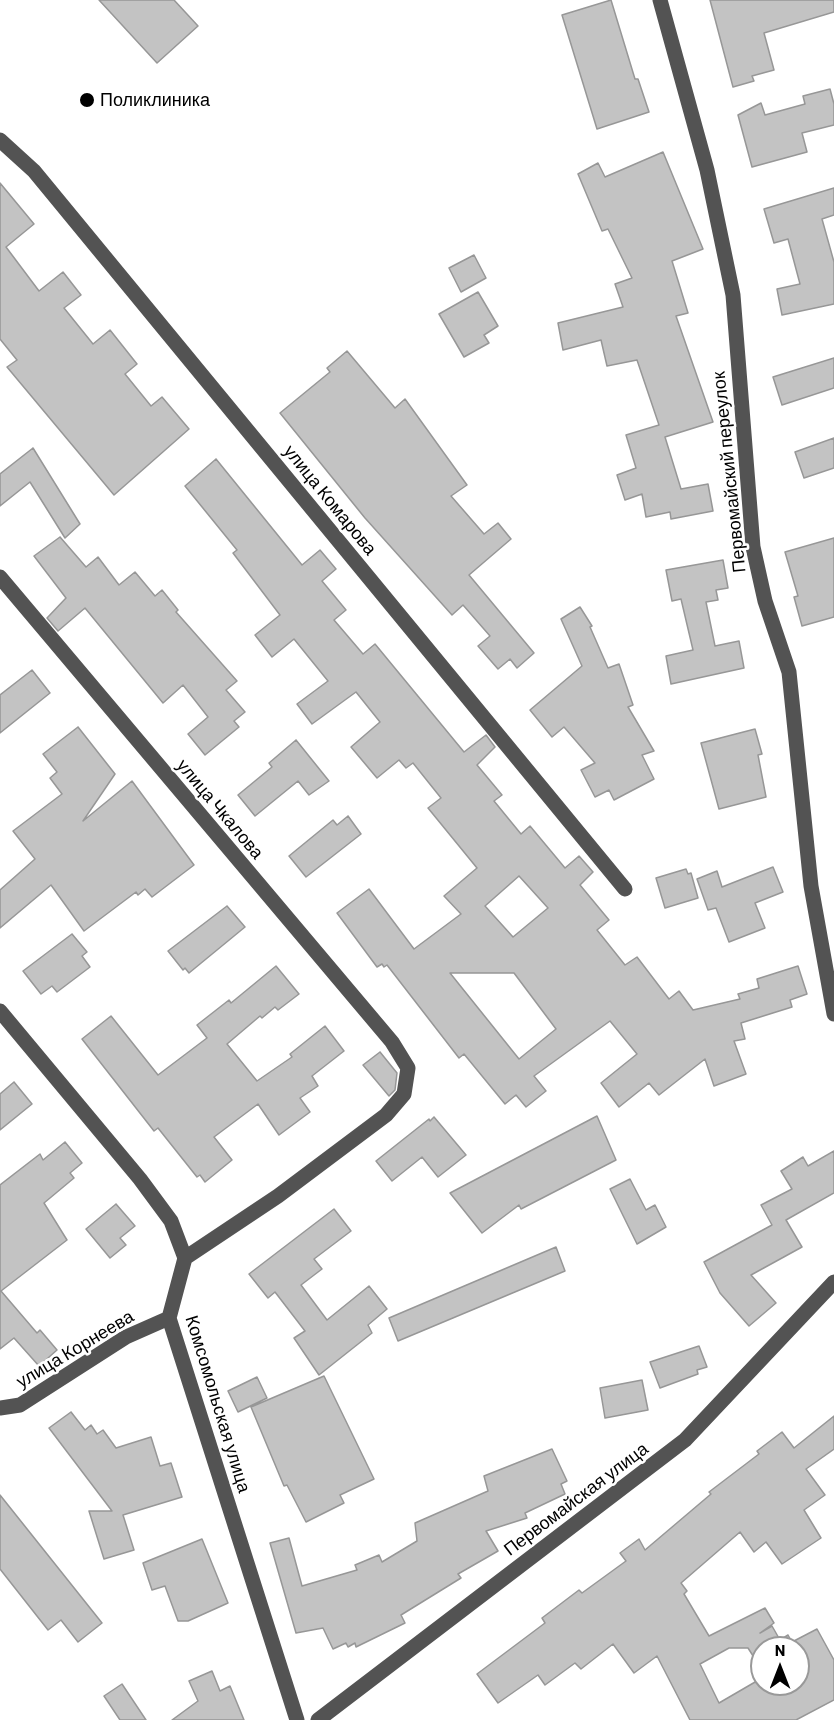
<!DOCTYPE html>
<html>
<head>
<meta charset="utf-8">
<style>
	body { margin:0 }
	#map { position:relative; width:834px; height:1720px; overflow:hidden; background:#fff; font-family:Barlow,sans-serif }
	canvas { display:block }
	.north { position:absolute; left:750px; top:1636px; width:60px; height:60px; box-sizing:border-box; background:#fff; border:2px solid #999; border-radius:50%; rotate:0deg; font-size:16px; font-weight:700; line-height:24px; text-align:center; color:#000 }
	.north::after { content:''; display:block; margin:auto; width:21px; height:27px; background:#000; clip-path:polygon(50% 0,100% 100%,50% 72%,0 100%) }
</style>
</head>
<body>
<div id="map">
<canvas width="834" height="1720"></canvas>
<div class="north">N</div>
</div>
<script>
const ctx = document.querySelector('canvas').getContext('2d');
ctx.lineJoin = 'round';
function fillPath(path, color) { ctx.fillStyle = color; ctx.fill(path, 'evenodd'); }
const toPath = rows => new Path2D(rows.map(r => 'M' + r).join(''));
function trace(path, color, width, dash) { ctx.strokeStyle = color; ctx.lineWidth = width; ctx.lineCap = dash ? 'butt' : 'round'; ctx.setLineDash(dash || []); ctx.stroke(path); }
function write(font, color, halo, rows, align = 'center') {
  ctx.font = font + ' Barlow,sans-serif'; ctx.lineWidth = 5; ctx.setLineDash([]); ctx.textBaseline = 'middle'; ctx.strokeStyle = halo; ctx.fillStyle = color; for (const [text, x, y, turn = 0] of rows) {
    ctx.save(); ctx.translate(x, y); ctx.rotate((+turn || 0) * Math.PI / 180); ctx.textAlign = isNaN(turn) ? turn : align; if (halo) ctx.strokeText(text, 0, 0); ctx.fillText(text, 0, 0); ctx.restore();
  }
}
const building = toPath([
	[99,0,174,0,198,26,157,63,99,0],
	[611,0,635,79,638,79,649,112,597,129,562,15,611,0],
	[710,0,834,0,834,12,764,33,774,70,752,76,754,81,733,87,710,0],
	[830,89,834,104,834,125,802,133,807,152,752,167,738,115,761,103,765,115,805,104,803,96,830,89],
	[663,152,703,249,672,261,688,313,676,316,713,422,665,437,681,489,708,484,713,511,671,519,670,512,646,517,642,494,625,500,617,475,636,468,626,435,659,425,637,360,607,366,601,340,563,350,558,323,623,307,615,284,632,278,608,229,602,231,578,174,598,163,605,177,663,152],
	[0,183,34,224,6,247,39,291,63,272,81,295,64,308,93,344,110,330,137,364,125,374,151,406,162,397,189,429,114,495,7,367,17,360,0,339,0,183],
	[834,188,834,215,822,219,834,262,834,304,782,315,777,289,800,284,788,239,774,243,764,209,834,188],
	[474,255,486,278,461,292,449,268,474,255],
	[478,292,498,326,484,335,489,343,464,357,439,314,478,292],
	[347,351,395,408,405,399,467,485,451,496,484,534,498,523,511,539,469,575,534,653,517,668,510,659,498,669,478,646,490,636,463,605,452,615,365,518,280,413,330,372,327,368,347,351],
	[834,358,834,388,782,405,773,377,834,358],
	[834,438,834,468,804,478,795,452,834,438],
	[33,448,80,524,65,538,30,482,0,506,0,474,33,448],
	[216,459,302,565,320,550,336,569,322,581,346,610,334,620,363,654,375,644,464,752,486,735,495,747,477,765,502,795,494,801,521,834,530,826,565,868,579,856,593,872,580,885,609,920,597,930,625,965,637,957,669,999,679,991,693,1010,740,999,738,994,759,988,757,979,798,966,807,994,790,1000,792,1007,741,1023,745,1039,734,1041,746,1074,714,1086,705,1059,659,1095,649,1083,619,1107,601,1083,637,1054,610,1021,534,1076,546,1091,526,1107,516,1095,505,1104,464,1054,459,1058,387,965,384,967,382,964,377,967,337,913,369,889,414,949,461,914,444,896,477,868,428,808,441,798,413,763,406,768,399,760,377,778,351,747,380,722,356,692,312,724,297,704,328,681,294,639,272,657,255,635,280,615,233,553,237,550,185,486,216,459],
	[519,876,548,908,513,937,485,906,519,876],
	[450,973,514,973,556,1029,519,1059,450,973],
	[60,537,86,567,98,557,119,585,135,572,155,596,162,590,178,610,176,612,237,681,226,690,245,712,234,721,239,727,205,755,188,734,208,717,183,685,163,703,85,608,58,631,47,618,66,598,34,556,60,537],
	[834,538,834,617,802,626,794,597,798,596,785,552,834,538],
	[723,560,728,588,716,590,718,600,706,602,715,646,739,641,744,668,671,684,666,656,693,650,681,599,672,601,666,570,723,560],
	[580,607,592,626,590,627,608,668,619,664,633,705,628,707,654,751,642,755,654,779,614,800,609,790,595,797,581,770,595,763,564,727,552,737,530,710,582,666,561,619,580,607],
	[32,670,50,693,0,733,0,695,32,670],
	[78,727,115,774,83,821,132,781,194,865,152,897,145,889,138,895,136,892,84,931,51,885,0,928,0,890,35,859,13,831,62,794,50,778,57,772,43,754,78,727],
	[755,729,762,754,758,755,766,797,719,809,701,743,755,729],
	[296,740,329,781,309,795,298,781,255,816,238,795,272,767,269,763,296,740],
	[348,816,361,834,306,877,289,856,333,820,337,825,348,816],
	[773,867,783,892,755,903,765,928,729,942,716,908,708,910,697,879,717,871,722,887,773,867],
	[686,869,688,874,691,873,698,898,665,908,656,878,686,869],
	[227,906,245,927,189,973,185,968,183,970,168,951,227,906],
	[72,934,87,952,82,956,90,967,57,992,52,986,41,994,23,971,72,934],
	[276,966,299,994,278,1010,275,1007,262,1018,260,1016,227,1044,257,1081,292,1057,290,1054,325,1026,344,1051,312,1076,318,1086,300,1098,310,1112,279,1135,258,1104,214,1137,232,1160,205,1182,200,1175,197,1177,158,1128,154,1131,82,1039,111,1016,158,1075,207,1038,197,1025,229,1000,231,1003,276,966],
	[380,1052,397,1073,395,1090,389,1096,363,1065,380,1052],
	[14,1082,32,1104,0,1130,0,1094,14,1082],
	[597,1116,616,1160,521,1209,519,1205,482,1233,450,1193,597,1116],
	[434,1117,466,1155,438,1177,422,1157,392,1181,376,1161,429,1119,430,1121,434,1117],
	[65,1142,82,1163,70,1173,74,1178,44,1203,67,1240,1,1291,37,1333,40,1330,57,1350,39,1366,14,1338,0,1349,0,1185,40,1154,43,1160,65,1142],
	[834,1151,834,1193,786,1220,802,1247,751,1275,776,1303,749,1326,720,1293,704,1262,772,1225,761,1205,792,1189,781,1171,803,1157,808,1166,834,1151],
	[630,1179,646,1210,655,1205,666,1227,637,1244,610,1189,630,1179],
	[116,1204,135,1226,120,1238,126,1245,110,1258,86,1229,116,1204],
	[334,1209,351,1231,314,1259,322,1269,301,1285,327,1320,369,1286,387,1309,368,1325,372,1333,319,1375,294,1338,305,1331,275,1292,268,1298,249,1274,334,1209],
	[556,1247,565,1271,398,1341,389,1318,556,1247],
	[699,1346,707,1367,697,1370,698,1374,660,1388,650,1362,699,1346],
	[324,1376,374,1479,340,1495,344,1503,306,1522,287,1485,284,1486,251,1407,324,1376],
	[257,1377,267,1398,238,1412,228,1391,257,1377],
	[642,1380,648,1410,605,1418,600,1388,642,1380],
	[71,1412,85,1430,91,1425,97,1434,103,1430,116,1448,151,1437,160,1466,171,1463,182,1497,123,1515,134,1550,104,1559,89,1511,112,1511,49,1428,71,1412],
	[834,1416,834,1449,806,1469,825,1495,804,1510,821,1538,782,1564,766,1542,754,1552,740,1532,681,1583,687,1591,684,1594,709,1636,765,1608,774,1623,760,1633,772,1626,780,1640,788,1635,792,1642,817,1629,834,1660,834,1700,796,1720,690,1720,657,1656,634,1673,613,1644,581,1669,575,1663,545,1685,538,1675,498,1703,477,1674,545,1623,542,1618,579,1590,582,1593,626,1561,620,1553,639,1539,645,1550,711,1494,709,1492,759,1454,757,1451,782,1432,794,1448,834,1416],
	[729,1648,748,1648,762,1670,762,1648,798,1648,798,1684,762,1684,762,1678,719,1703,700,1664,729,1648],
	[552,1449,567,1481,561,1484,565,1494,525,1513,527,1518,486,1531,498,1551,458,1574,461,1578,401,1615,405,1623,356,1647,355,1643,348,1647,346,1643,333,1649,323,1628,296,1633,270,1543,289,1538,302,1586,357,1570,355,1565,379,1555,382,1562,417,1541,415,1523,488,1491,484,1476,552,1449],
	[0,1495,102,1623,78,1642,61,1620,48,1630,0,1569,0,1495],
	[202,1539,228,1603,188,1621,178,1621,165,1586,152,1590,143,1563,202,1539],
	[212,1671,220,1691,230,1686,244,1720,172,1720,198,1701,189,1681,212,1671],
	[122,1684,146,1720,120,1720,104,1696,122,1684]
]);
fillPath(building, '#c3c3c3');
trace(building, '#979797', 1.5);
trace(toPath([
	[660,0,707,170,733,295,753,547,765,601,789,672,811,886,834,1014],
	[0,140,34,171,625,889],
	[0,577,392,1042,408,1068,404,1094,386,1115,278,1196,185,1258],
	[0,1011,140,1179,171,1221,185,1258,169,1318,297,1720],
	[0,1408,20,1405,126,1337,169,1318],
	[318,1720,685,1440,834,1282]
]), '#535353', 15);
for (const [x, y, r, color] of [
	[87,100,8,"#000"]
]) { const dot = new Path2D(); dot.arc(x, y, r, 0, 2 * Math.PI); ctx.fillStyle = color; ctx.fill(dot); trace(dot, '#fff', 2); }
write('18px', '#000', '#fff', [
	["Поликлиника",100,100]
], 'left');
write('18px', '#000', '#fff', [
	["Первомайский переулок",729,472,-96],
	["улица Комарова",330,500,51],
	["улица Чкалова",220,809,50],
	["улица Корнеева",75,1349,-31],
	["Комсомольская улица",218,1404,73],
	["Первомайская улица",576,1499,-37]
]);
</script>
</body>
</html>
